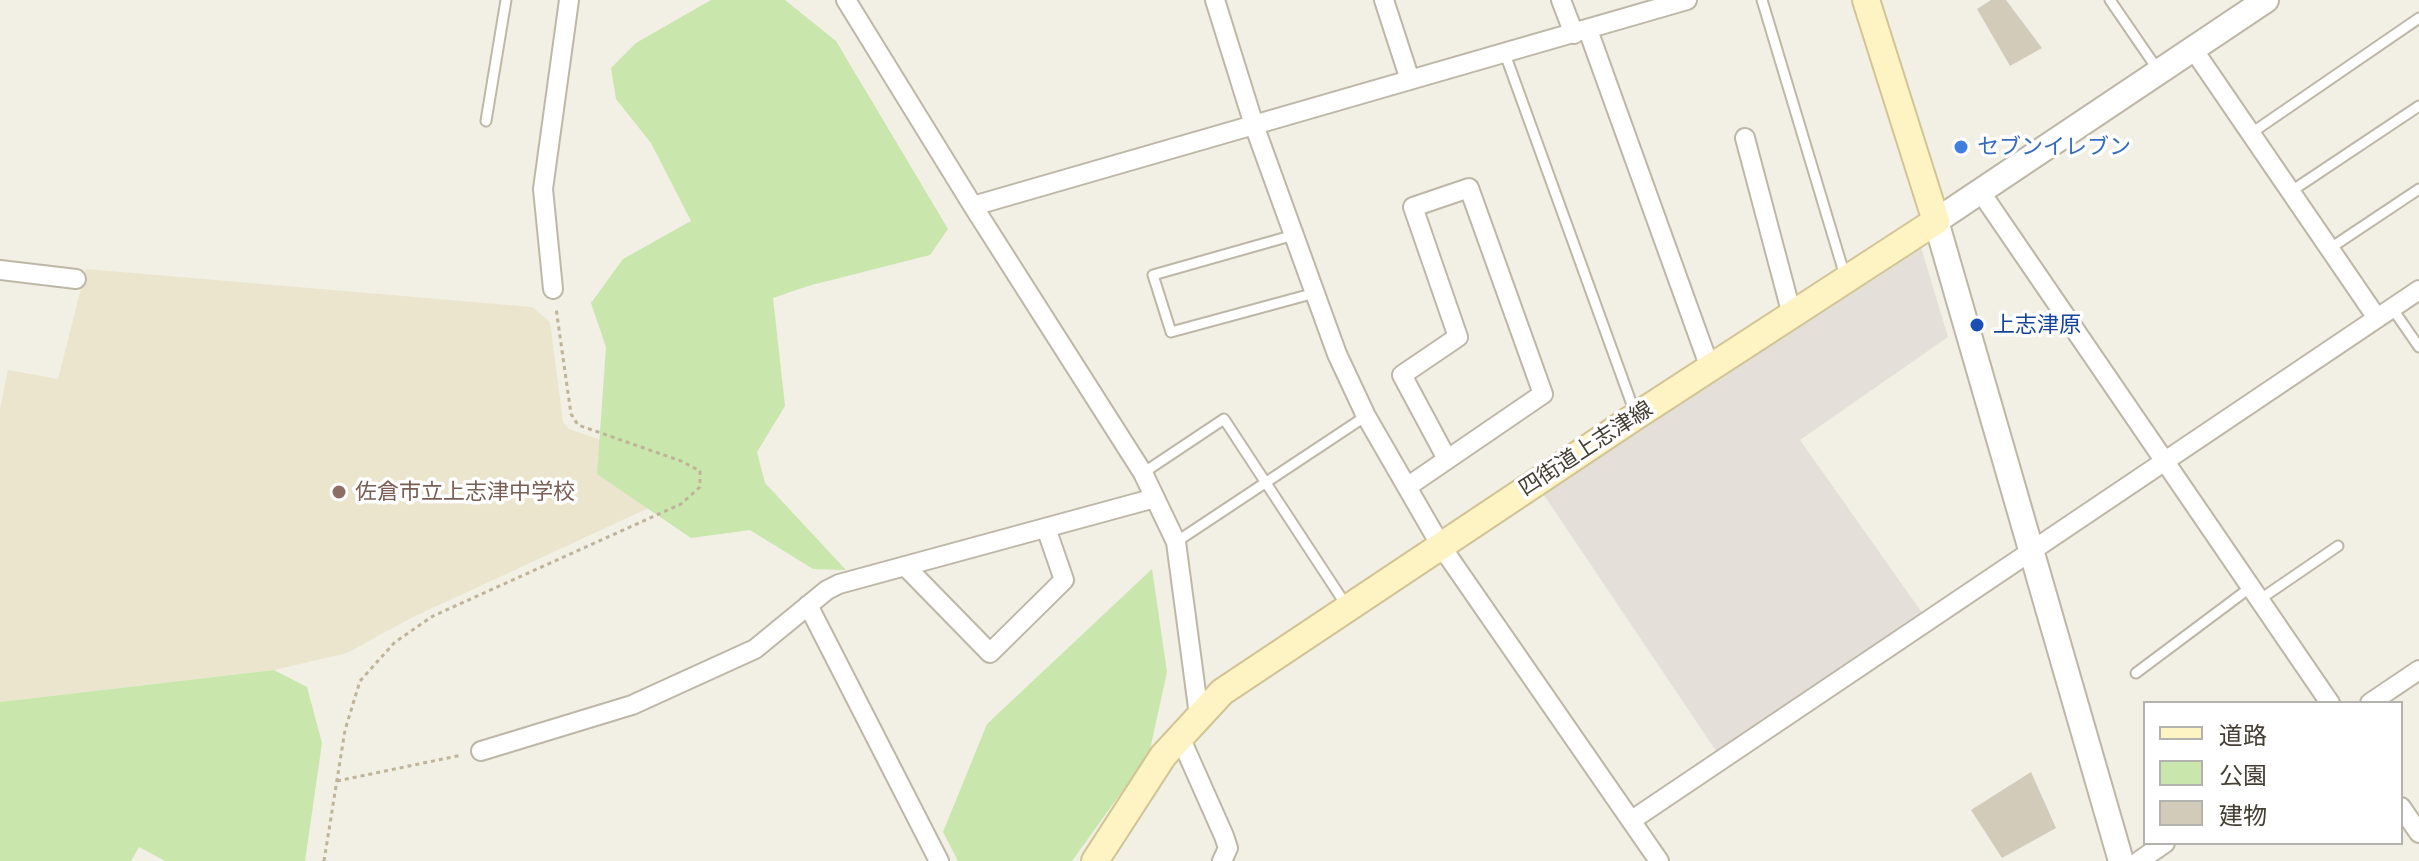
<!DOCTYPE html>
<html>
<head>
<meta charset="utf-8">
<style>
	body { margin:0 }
	#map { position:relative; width:2419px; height:861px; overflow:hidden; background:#f2efe4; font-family:Raleway,"Noto Sans JP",sans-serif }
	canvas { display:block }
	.legend { position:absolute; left:2143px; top:701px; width:260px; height:144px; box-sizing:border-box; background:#fff; border:2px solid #b4b2ae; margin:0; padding:10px 14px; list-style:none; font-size:24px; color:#443f34 }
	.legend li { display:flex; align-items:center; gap:16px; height:40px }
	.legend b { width:40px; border:2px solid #b4b2ae }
</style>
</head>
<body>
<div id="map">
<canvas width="2419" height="861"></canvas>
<ul class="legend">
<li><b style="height:10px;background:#fef3c3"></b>道路</li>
<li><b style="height:22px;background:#c9e6ad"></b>公園</li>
<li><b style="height:22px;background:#d3cbba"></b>建物</li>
</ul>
</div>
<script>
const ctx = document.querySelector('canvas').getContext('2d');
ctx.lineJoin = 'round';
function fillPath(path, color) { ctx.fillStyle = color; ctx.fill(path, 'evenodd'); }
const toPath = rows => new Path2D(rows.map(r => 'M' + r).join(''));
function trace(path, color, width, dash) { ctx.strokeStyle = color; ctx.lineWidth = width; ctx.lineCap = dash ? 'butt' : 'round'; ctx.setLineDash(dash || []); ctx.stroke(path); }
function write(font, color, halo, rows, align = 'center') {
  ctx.font = font + ' Raleway,"Noto Sans JP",sans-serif'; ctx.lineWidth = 7; ctx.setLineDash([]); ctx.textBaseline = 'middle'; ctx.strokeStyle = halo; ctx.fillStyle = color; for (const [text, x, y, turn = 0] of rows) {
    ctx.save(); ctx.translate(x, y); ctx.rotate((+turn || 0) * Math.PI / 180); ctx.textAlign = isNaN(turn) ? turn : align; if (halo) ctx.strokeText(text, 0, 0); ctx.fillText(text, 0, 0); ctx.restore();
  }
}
fillPath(toPath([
	[1920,244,1948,337,1800,440,1923,614,1716,751,1542,492]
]), '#e4e0d9');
fillPath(toPath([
	[86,269,532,307,550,322,563,422,569,429,675,466,670,498,411,618,347,653,274,670,0,702,0,409,8,370,58,379]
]), '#ebe5ce');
fillPath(toPath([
	[711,0,785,0,836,41,948,229,930,255,808,286,773,298,785,406,757,452,765,483,846,570,813,569,750,530,691,538,597,474,606,347,591,303,623,259,691,221,651,143,616,99,611,68,636,43],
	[1152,569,1167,672,1149,754,1072,861,958,861,943,832,987,724],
	[274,670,307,687,322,743,305,861,165,861,139,847,131,861,0,861,0,702]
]), '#c9e6ad');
fillPath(toPath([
	[1991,0,2006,0,2042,48,2010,66,1977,9],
	[2031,772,2056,828,2002,858,1971,810]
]), '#d3cbba');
const service = toPath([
	[1762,0,1845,276],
	[2110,0,2158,70],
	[1505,54,1635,413],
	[486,121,506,0],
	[2250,134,2419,18],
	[2290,192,2419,106],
	[1294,235,1153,275,1171,332,1315,293],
	[2329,249,2419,189],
	[2392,308,2419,347],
	[1143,473,1224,419,1346,605],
	[1176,542,1366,416],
	[2259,600,2338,546],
	[2136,673,2251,587]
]);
const minor = toPath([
	[846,0,973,206,1143,473,1176,542,1199,715],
	[1215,0,1254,125,1337,354,1366,416,1441,546,1659,861],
	[1384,0,1410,80],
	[1561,0,1574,34],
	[1588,30,1710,368],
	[2193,49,2377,318],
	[1745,138,1792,315],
	[1980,191,2330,703],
	[973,206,1687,0],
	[0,270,76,279],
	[553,289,543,189,569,0],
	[1407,487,1543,394,1469,188,1413,207,1458,337,1402,375,1447,459],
	[905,566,990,653,1064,580,1046,528],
	[808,605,939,861],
	[2370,703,2419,670],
	[1180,737,1224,836,1228,848,1222,861],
	[481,751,632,705,755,649,827,590,839,584,1155,498],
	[2401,807,2419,833],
	[1632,820,2419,290],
	[2139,861,2165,843]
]);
const tertiary = toPath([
	[2121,861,1936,221,2266,0]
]);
const secondary = toPath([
	[1095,861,1163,756,1222,692,1636,416,1936,221,1866,0]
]);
trace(service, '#bdb7a7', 13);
trace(minor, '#bdb7a7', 22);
trace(tertiary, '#bdb7a7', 28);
trace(secondary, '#d2c495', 30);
trace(toPath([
	[337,781,462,755],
	[324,861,345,730,360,681,395,642,433,616,681,504,700,487,700,471,681,461,578,425,571,414,556,308]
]), '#bfb399', 3, [4, 4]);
trace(service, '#fff', 9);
trace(minor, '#fff', 18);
trace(tertiary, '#fff', 24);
trace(secondary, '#fef3c3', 26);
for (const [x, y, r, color] of [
	[1961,147,8,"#3f7fe0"],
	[1977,325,8,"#1a4fb4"],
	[339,492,8,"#8d6e63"]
]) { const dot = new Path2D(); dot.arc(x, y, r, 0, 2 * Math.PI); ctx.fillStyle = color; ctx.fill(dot); trace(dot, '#fff', 3); }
write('22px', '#366cbe', '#fff', [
	["セブンイレブン",1977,147]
], 'left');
write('22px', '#164399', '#fff', [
	["上志津原",1993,325]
], 'left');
write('22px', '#443f34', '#fff', [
	["四街道上志津線",1586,449,-33]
]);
write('22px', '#785e54', '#fff', [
	["佐倉市立上志津中学校",355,492]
], 'left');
</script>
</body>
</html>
